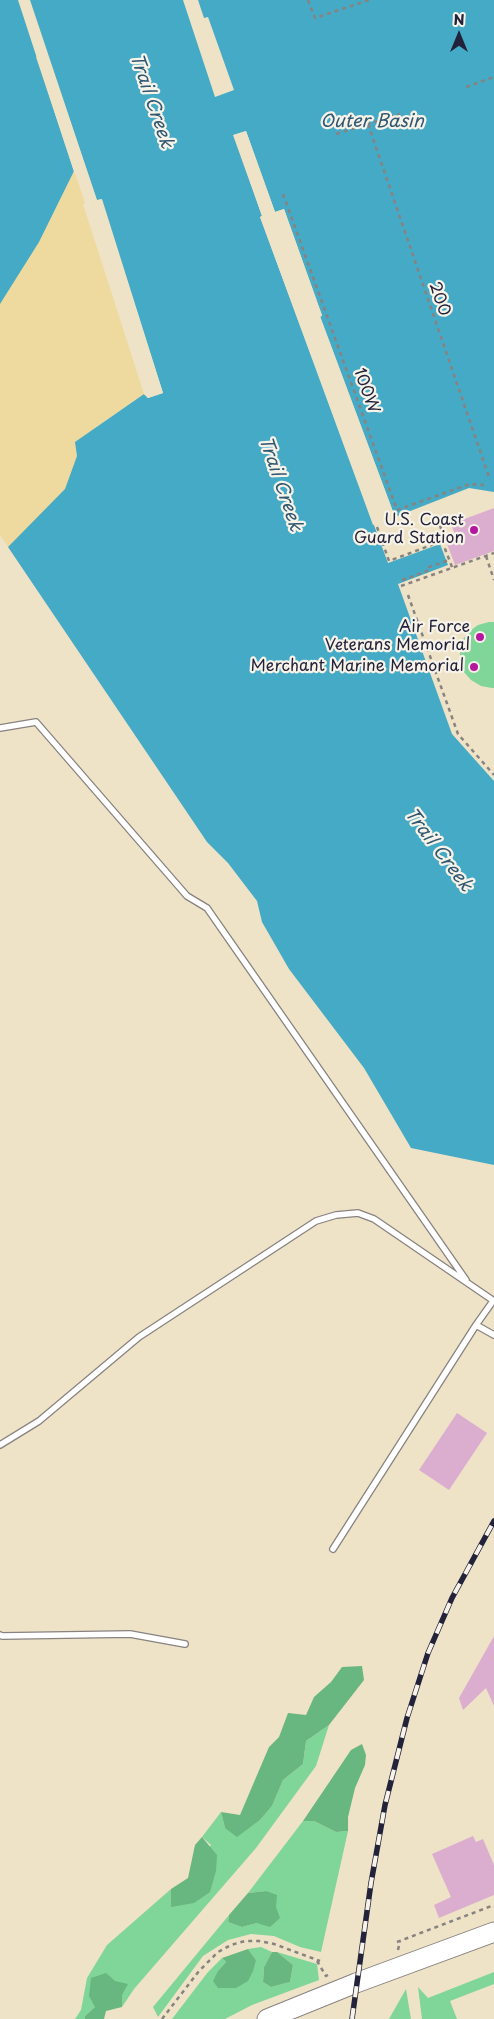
<!DOCTYPE html>
<html>
<head>
<meta charset="utf-8">
<style>
	body { margin:0 }
	#map { position:relative; width:494px; height:2019px; overflow:hidden; background:#eee3c6; font-family:"Playpen Sans",sans-serif }
	canvas { display:block }
	.north { position:absolute; left:434px; top:10px; width:50px; height:50px; -webkit-text-stroke:4px #f7f3e8; paint-order:stroke; rotate:0deg; font-size:14px; font-weight:700; line-height:20px; text-align:center; color:#22223b }
	.north::after { content:''; display:block; margin:auto; width:18px; height:22px; background:#22223b; clip-path:polygon(50% 0,100% 100%,50% 72%,0 100%) }
</style>
</head>
<body>
<div id="map">
<canvas width="494" height="2019"></canvas>
<div class="north">N</div>
</div>
<script>
const ctx = document.querySelector('canvas').getContext('2d');
ctx.lineJoin = 'round';
function fillPath(path, color) { ctx.fillStyle = color; ctx.fill(path, 'evenodd'); }
const toPath = rows => new Path2D(rows.map(r => 'M' + r).join(''));
function trace(path, color, width, dash) { ctx.strokeStyle = color; ctx.lineWidth = width; ctx.lineCap = dash ? 'butt' : 'round'; ctx.setLineDash(dash || []); ctx.stroke(path); }
function write(font, color, halo, rows, align = 'center') {
  ctx.font = font + ' "Playpen Sans",sans-serif'; ctx.lineWidth = 4.5; ctx.setLineDash([]); ctx.textBaseline = 'middle'; ctx.strokeStyle = halo; ctx.fillStyle = color; for (const [text, x, y, turn = 0] of rows) {
    ctx.save(); ctx.translate(x, y); ctx.rotate((+turn || 0) * Math.PI / 180); ctx.textAlign = isNaN(turn) ? turn : align; if (halo) ctx.strokeText(text, 0, 0); ctx.fillText(text, 0, 0); ctx.restore();
  }
}
fillPath(toPath([
	[489,622,494,622,494,688,492,688,481,686,471,680,463,671,460,660,460,650,463,639,470,631,478,625],
	[329,1725,316,1766,256,1848,134,1989,122,2007,122,1995,95,2007,85,2016,85,2019,75,2019,81,2010,87,1978,107,1945,171,1889,171,1906,211,1845,202,1837,221,1812,225,1828,250,1827,260,1820,272,1806,283,1780,303,1764,306,1741],
	[303,1821,314,1821,336,1832,348,1831,321,1952,300,1947,274,1936,251,1934,228,1940,203,1956,158,2017,153,2007,229,1915,228,1922,242,1927,257,1923,266,1891,248,1893],
	[261,1947,272,1952,264,1967,263,1982,271,1987,290,1982,293,1965,277,1952,317,1964,319,1980,252,2005,225,2019,172,2019,208,1972,222,1958,226,1962,218,1971,256,1960,248,1949],
	[494,1972,494,1984,450,2001,457,2019,422,2019,418,1987,428,1998],
	[406,1989,411,2019,389,2019]
]), '#80d598');
fillPath(toPath([
	[362,1666,364,1680,329,1725,306,1741,303,1764,283,1780,272,1806,260,1820,237,1837,225,1828,221,1812,240,1815,269,1747,279,1737,288,1713,306,1715,314,1697,331,1682,342,1667],
	[362,1744,366,1755,365,1765,355,1788,348,1817,348,1831,336,1832,314,1821,303,1821,351,1750],
	[202,1837,217,1855,216,1871,210,1892,194,1903,171,1907,171,1889,188,1878,195,1845],
	[266,1891,277,1895,276,1907,280,1918,270,1927,257,1923,242,1927,228,1922,229,1915,248,1893],
	[248,1949,256,1960,253,1971,248,1981,236,1988,218,1988,213,1981,218,1971,226,1962,222,1958],
	[272,1952,277,1952,293,1965,290,1982,271,1987,263,1982,264,1967],
	[106,1973,115,1981,128,1984,122,1995,122,2007,106,2011,104,2019,85,2019,85,2016,95,2007,89,1996,91,1978]
]), '#68b680');
fillPath(toPath([
	[0,0,18,0,85,203,83,204,144,394,96,427,85,468,18,561,0,535]
]), '#eeda9e');
fillPath(toPath([
	[0,0,494,0,494,492,469,488,395,517,320,316,322,315,284,209,275,212,246,131,234,135,262,216,260,217,388,563,440,544,448,565,398,584,452,734,494,781,494,1165,411,1148,364,1068,289,969,262,922,257,901,228,863,207,842,8,547,65,489,77,456,75,442,144,394,148,398,163,393,102,199,97,201,47,53,36,57,74,171,39,242,0,304]
]), '#45aac5');
fillPath(toPath([
	[18,0,30,0,97,200,101,199,163,393,148,398,144,394,144,392,148,395,160,391,100,202,95,201,45,56,39,58,77,171,75,175],
	[183,0,198,0,204,18,208,17,234,90,215,97],
	[246,131,275,212,284,209,322,316,320,317,395,517,392,518,317,317,319,314,282,212,275,215,273,213,245,134,237,136,264,215,263,218,376,524,373,525,260,217,262,216,233,135]
]), '#eee3c6');
fillPath(toPath([
	[494,508,494,551,455,565,446,541,456,537,451,524],
	[457,1413,487,1433,449,1490,419,1470],
	[494,1636,494,1706,486,1688,463,1710,459,1698],
	[473,1836,476,1842,483,1839,494,1865,494,1895,439,1918,434,1905,451,1897,432,1854]
]), '#dbaed0');
const service = toPath([
	[0,728,36,722,187,896,207,908,466,1280],
	[476,1325,493,1301],
	[0,1445,39,1421,139,1337,316,1221,336,1215,358,1213,374,1219,494,1301],
	[333,1549,476,1325,494,1335],
	[0,1635,2,1636,130,1634,185,1644]
]);
const primary = toPath([
	[267,2019,356,1983,494,1932]
]);
trace(service, '#888280', 8);
trace(primary, '#888280', 21);
trace(toPath([
	[308,0,315,18,369,0],
	[466,87,494,77],
	[368,124,490,480],
	[336,134,400,114],
	[283,194,397,510,470,484,484,485],
	[377,527,389,561,442,541],
	[433,534,436,543],
	[486,556,494,580],
	[452,567,442,541,443,536,440,525,453,520],
	[402,580,430,570,429,567,449,560],
	[401,586,494,553],
	[408,595,458,734,494,775],
	[397,1942,494,1905],
	[398,1950,400,1941],
	[317,1961,326,1976,328,1975],
	[162,2019,199,1971,218,1952,231,1945,245,1941,259,1941,274,1944,320,1961]
]), '#888280', 2.5, [4, 4]);
trace(service, '#fff', 5.5);
trace(primary, '#fff', 19);
const rail = toPath([
	[352,2019,371,1883,385,1805,407,1718,428,1653,452,1598,494,1521]
]);
trace(rail, '#22223b', 5.5);
trace(rail, '#f7f3e8', 4, [11]);
for (const [x, y, r, color] of [
	[474,530,5,"#b5179e"],
	[480,637,5,"#b5179e"],
	[474,667,5,"#b5179e"]
]) { const dot = new Path2D(); dot.arc(x, y, r, 0, 2 * Math.PI); ctx.fillStyle = color; ctx.fill(dot); trace(dot, '#f7f3e8', 2); }
write('16px', '#22223b', '#f7f3e8', [
	["200",439,299,71],
	["100W",366,391,70]
]);
write('16px', '#22223b', '#f7f3e8', [
	["U.S. Coast",464,521],
	["Guard Station",464,539],
	["Air Force",470,628],
	["Veterans Memorial",470,646],
	["Merchant Marine Memorial",464,667]
], 'right');
write('italic 18px', '#305872', '#f7f3e8', [
	["Trail Creek",151,101,71],
	["Outer Basin",372,122],
	["Trail Creek",280,484,71],
	["Trail Creek",438,850,53]
]);
</script>
</body>
</html>
